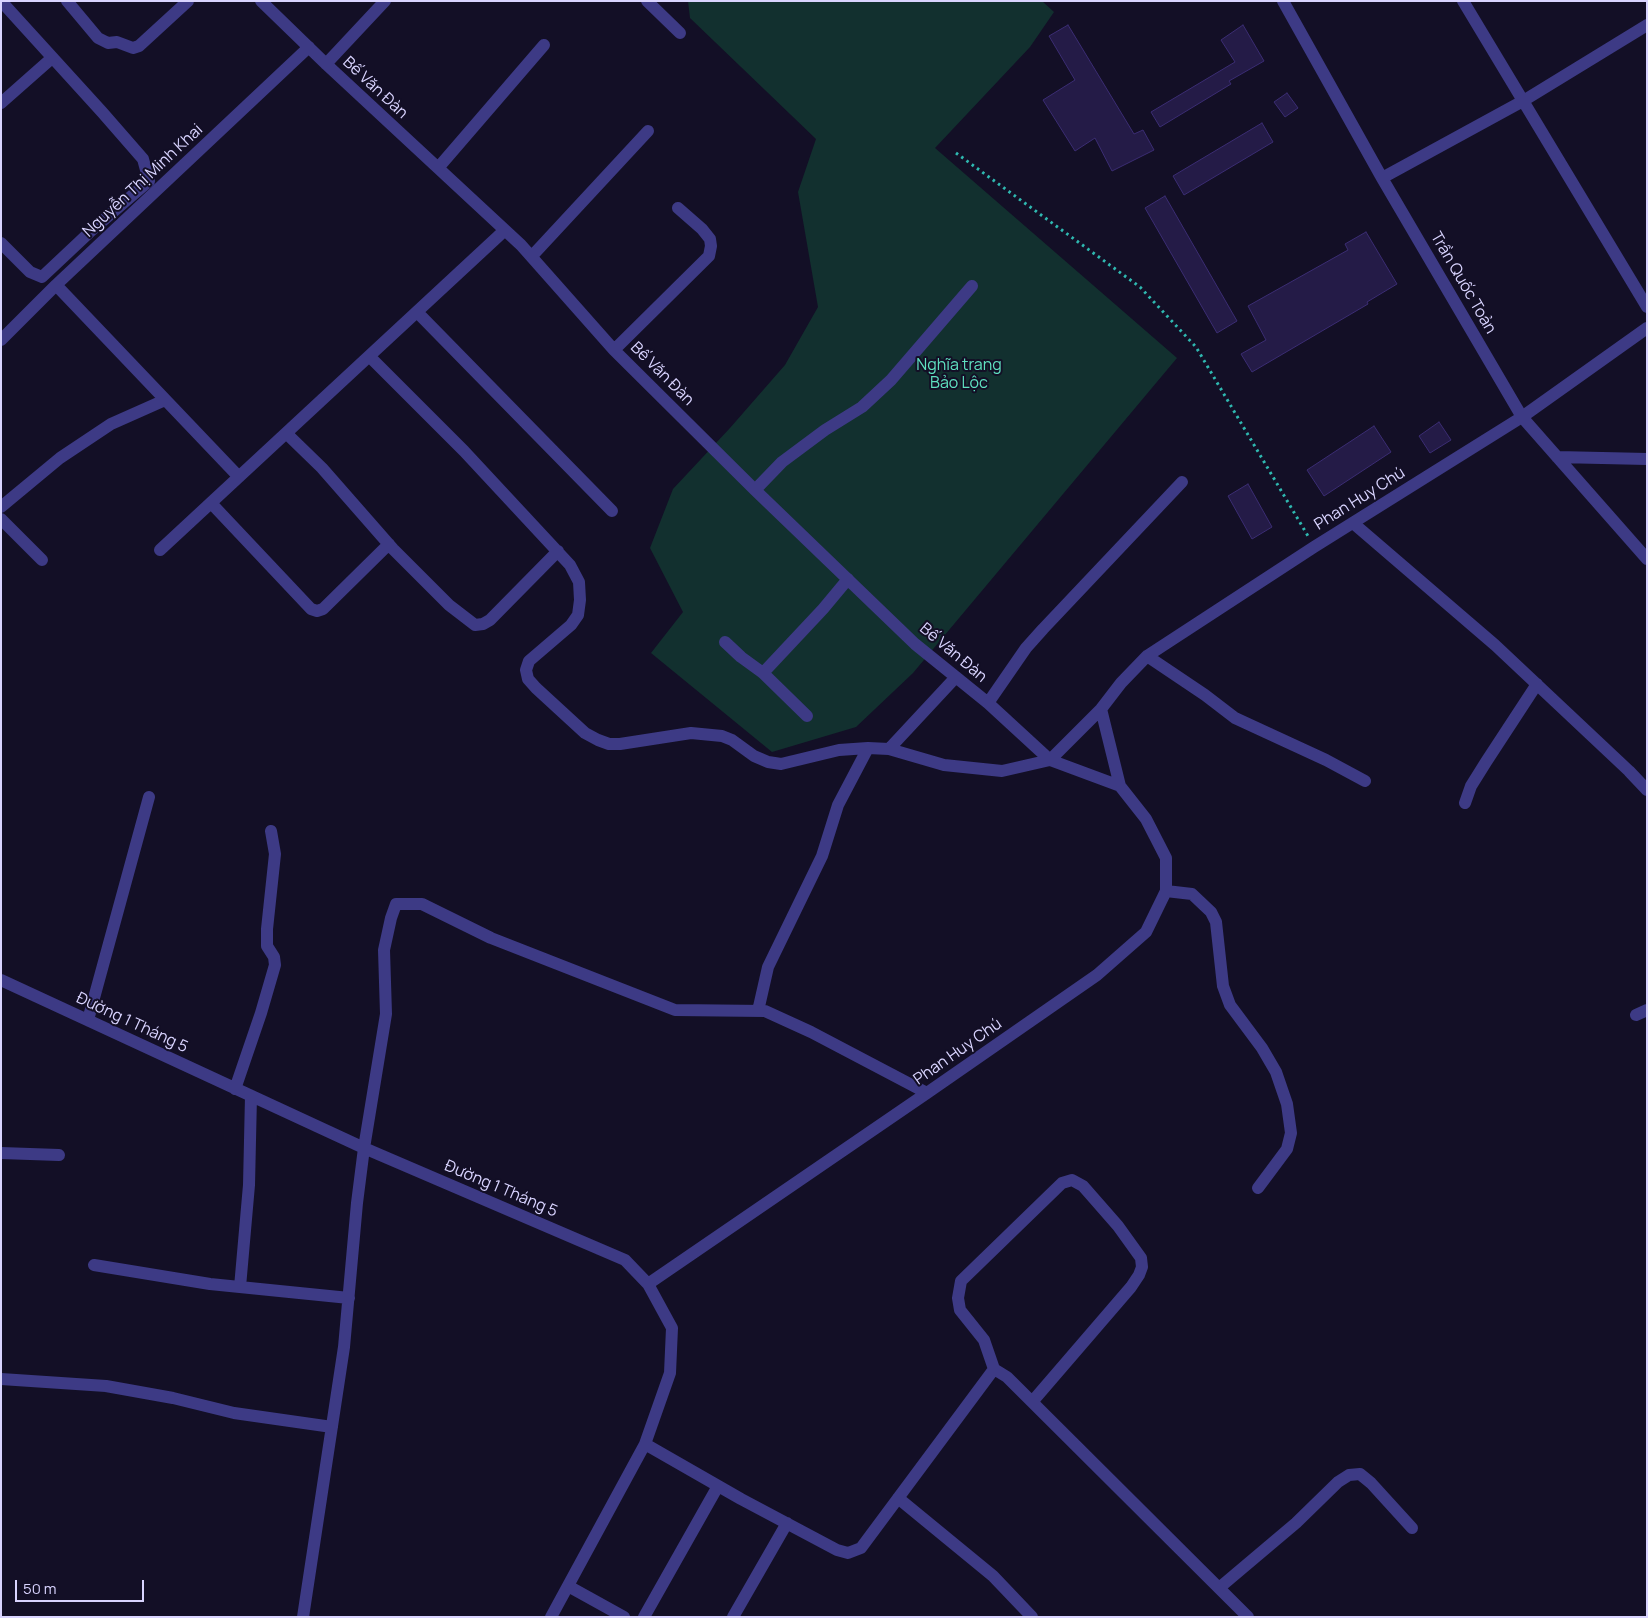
<!DOCTYPE html>
<html>
<head>
<meta charset="utf-8">
<style>
	body { margin:0 }
	#map { position:relative; width:1648px; height:1618px; overflow:hidden; background:#130f26; font-family:Manrope,sans-serif }
	canvas { display:block }
	.frame { position:absolute; inset:0; border:2px solid #d9d4ff; pointer-events:none }
	.scale { position:absolute; left:15px; top:1580px; width:129px; height:22px; box-sizing:border-box; border:2px solid #d9d4ff; border-top:0; padding-left:6px; font-size:15px; line-height:18px; white-space:nowrap; color:#d9d4ff; -webkit-text-stroke:4px #130f26; paint-order:stroke }
</style>
</head>
<body>
<div id="map">
<canvas width="1648" height="1618"></canvas>
<div class="frame"></div>
<div class="scale">50 m</div>
</div>
<script>
const ctx = document.querySelector('canvas').getContext('2d');
ctx.lineJoin = 'round';
function fillPath(path, color) { ctx.fillStyle = color; ctx.fill(path, 'evenodd'); }
const toPath = rows => new Path2D(rows.map(r => 'M' + r).join(''));
function trace(path, color, width, dash) { ctx.strokeStyle = color; ctx.lineWidth = width; ctx.lineCap = dash ? 'butt' : 'round'; ctx.setLineDash(dash || []); ctx.stroke(path); }
function write(font, color, halo, rows, align = 'center') {
  ctx.font = font + ' Manrope,sans-serif'; ctx.lineWidth = 4; ctx.setLineDash([]); ctx.textBaseline = 'middle'; ctx.strokeStyle = halo; ctx.fillStyle = color; for (const [text, x, y, turn = 0] of rows) {
    ctx.save(); ctx.translate(x, y); ctx.rotate((+turn || 0) * Math.PI / 180); ctx.textAlign = isNaN(turn) ? turn : align; if (halo) ctx.strokeText(text, 0, 0); ctx.fillText(text, 0, 0); ctx.restore();
  }
}
fillPath(toPath([
	[688,1,1042,1,1054,12,1030,47,935,148,1177,358,913,673,856,727,772,752,651,653,683,612,650,548,673,489,730,428,785,365,818,307,798,192,816,139,690,18]
]), '#12302f');
const building = toPath([
	[1068,25,1134,134,1143,130,1154,150,1112,171,1095,138,1075,151,1043,100,1075,80,1049,36,1068,25],
	[1243,25,1264,61,1229,81,1231,84,1160,127,1151,112,1235,62,1221,40,1243,25],
	[1287,93,1298,108,1285,117,1274,102,1287,93],
	[1262,123,1273,142,1184,195,1173,176,1262,123],
	[1165,196,1237,321,1217,333,1145,208,1165,196],
	[1366,232,1397,284,1367,302,1368,304,1252,372,1241,354,1266,340,1248,306,1348,250,1345,244,1366,232],
	[1439,422,1451,440,1430,453,1419,436,1439,422],
	[1374,426,1391,452,1324,496,1307,470,1374,426],
	[1248,484,1272,527,1252,539,1228,496,1248,484]
]);
fillPath(building, '#241b47');
trace(building, '#3b2d73', 1);
trace(toPath([
	[956,153,1140,287,1196,347,1308,536]
]), '#2fb8b0', 3, [2.5, 4]);
trace(toPath([
	[67,1,98,38,108,43,117,42,133,48,139,46,188,1],
	[261,1,326,64,521,245,614,350,755,490,915,644,988,703,1050,760,1120,786,1101,709,1050,760,1002,771,944,765,889,749,868,748,839,750,781,764,768,762,754,756,732,740,722,736,691,733,620,744,609,744,598,740,585,733,536,688,528,679,526,670,529,661,571,625,578,615,580,600,579,582,570,565,464,451,369,356],
	[647,1,680,33],
	[1283,1,1382,178,1522,417,1647,559],
	[1463,1,1647,307],
	[326,64,385,1],
	[1,103,52,58],
	[438,168,544,45],
	[1382,178,1523,101,1647,25],
	[1,243,30,272,42,277,92,230,149,181,143,159,102,112,1,1],
	[532,256,648,131],
	[56,285,239,477],
	[417,312,612,511],
	[1,340,56,285,309,47],
	[614,350,709,256,711,246,710,239,702,229,678,208],
	[286,433,322,468,393,549,449,605,475,625,483,624,490,620,558,551],
	[1557,457,1647,459],
	[755,490,782,462,825,430,862,407,891,380,972,286],
	[211,503,311,609,317,611,323,609,389,544],
	[1,507,60,458,111,424,165,400],
	[1,519,42,560],
	[1353,523,1495,645,1629,771,1647,790],
	[160,550,505,230],
	[725,642,741,657,763,673,807,716],
	[1147,656,1205,695,1235,718,1326,760,1365,781],
	[763,673,823,609,848,579],
	[988,703,1026,648,1043,629,1182,482],
	[1101,709,1121,683,1147,656,1314,547,1522,417,1647,328],
	[889,749,956,677],
	[1465,803,1471,786,1486,762,1537,684],
	[1166,891,1192,894,1211,912,1216,922,1223,986,1230,1005,1262,1048,1276,1072,1287,1104,1291,1133,1287,1149,1258,1188],
	[1,980,364,1148,625,1260,648,1284,672,1328,670,1373,645,1444,551,1617],
	[758,1011,768,967,822,856,838,805,868,748],
	[1636,1015,1647,1010],
	[88,1020,149,797],
	[235,1089,261,1013,275,965,274,957,267,946,267,929,275,854,271,831],
	[1,1153,59,1155],
	[94,1265,210,1284,349,1298],
	[648,1284,927,1093,1097,975,1146,932,1166,891,1166,858,1146,819,1120,786],
	[240,1287,249,1185,251,1096],
	[994,1369,984,1340,960,1310,958,1298,961,1281,1062,1183,1072,1180,1083,1186,1118,1226,1141,1258,1142,1267,1139,1275,1131,1287,1032,1402],
	[1,1379,106,1386,173,1398,234,1413,332,1427],
	[645,1444,741,1499,837,1550,848,1553,861,1548,994,1369,1007,1377,1248,1617],
	[898,1498,993,1576,1032,1617],
	[568,1586,624,1617],
	[1219,1588,1296,1523,1338,1482,1349,1475,1360,1474,1371,1483,1412,1528],
	[303,1617,344,1347,357,1203,364,1148,386,1014,384,950,391,918,396,904,422,904,491,938,675,1010,765,1011,811,1032,927,1093],
	[644,1617,718,1486],
	[733,1617,787,1523]
]), '#3d3a85', 12);
write('16px', '#d9d4ff', '#130f26', [
	["Bế Văn Đàn",375,88,43],
	["Nguyễn Thị Minh Khai",143,181,-43],
	["Trần Quốc Toản",1463,283,60],
	["Bế Văn Đàn",662,374,45],
	["Phan Huy Chú",1360,499,-32],
	["Bế Văn Đàn",953,653,40],
	["Đường 1 Tháng 5",132,1023,25],
	["Phan Huy Chú",958,1052,-35],
	["Đường 1 Tháng 5",501,1189,23]
]);
write('16px', '#5fe0c0', '#130f26', [
	["Nghĩa trang",959,366],
	["Bảo Lộc",959,384]
]);
</script>
</body>
</html>
